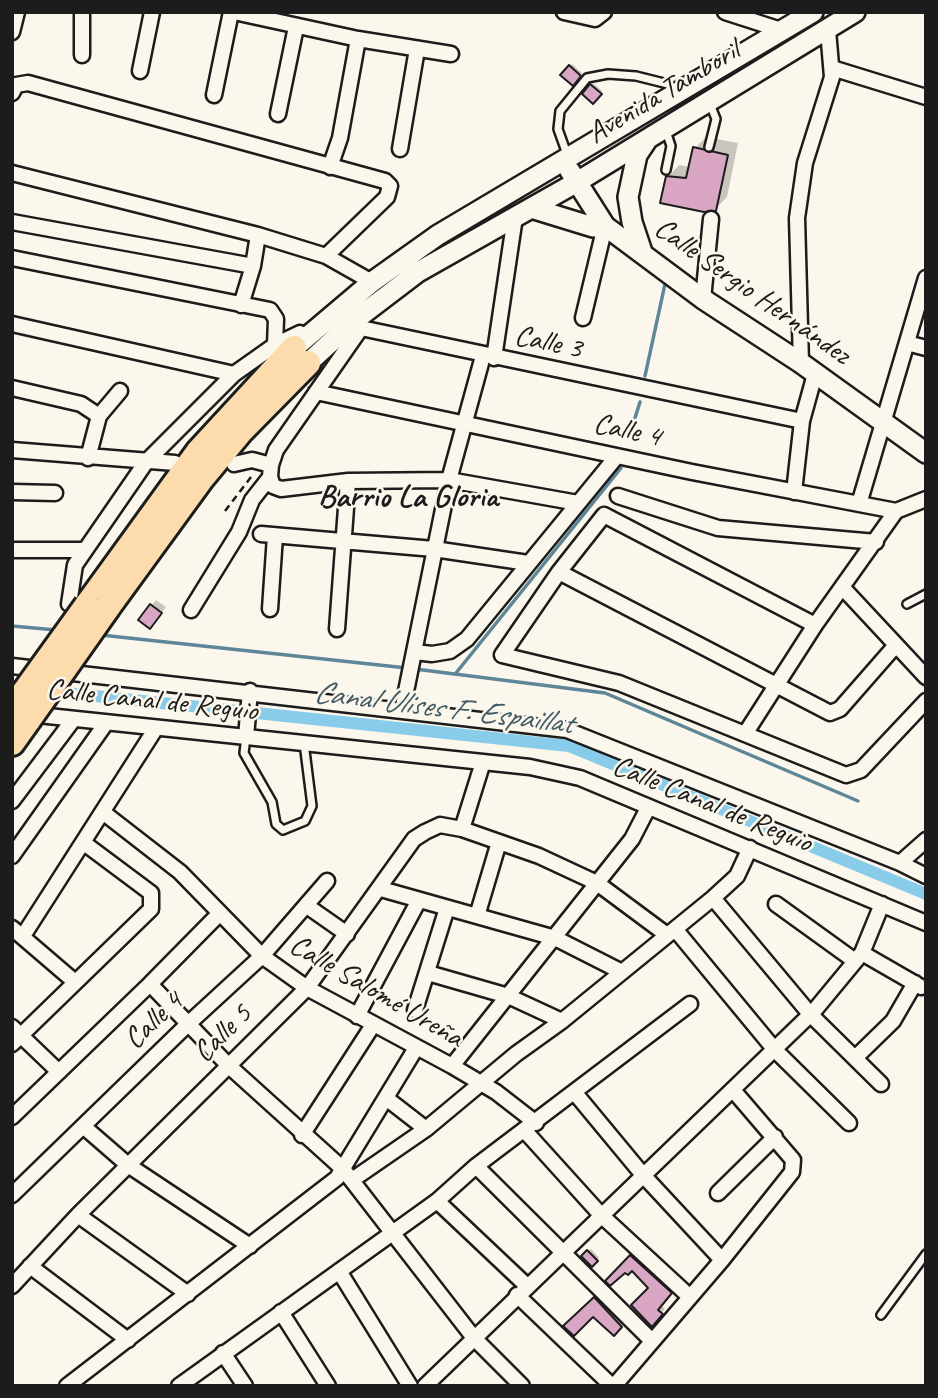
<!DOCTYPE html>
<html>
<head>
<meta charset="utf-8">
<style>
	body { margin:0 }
	#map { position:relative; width:938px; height:1398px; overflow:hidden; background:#fbf7ec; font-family:Caveat,sans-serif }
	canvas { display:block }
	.frame { position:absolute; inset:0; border:14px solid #1c1c1c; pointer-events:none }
</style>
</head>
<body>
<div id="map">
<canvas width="938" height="1398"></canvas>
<div class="frame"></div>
</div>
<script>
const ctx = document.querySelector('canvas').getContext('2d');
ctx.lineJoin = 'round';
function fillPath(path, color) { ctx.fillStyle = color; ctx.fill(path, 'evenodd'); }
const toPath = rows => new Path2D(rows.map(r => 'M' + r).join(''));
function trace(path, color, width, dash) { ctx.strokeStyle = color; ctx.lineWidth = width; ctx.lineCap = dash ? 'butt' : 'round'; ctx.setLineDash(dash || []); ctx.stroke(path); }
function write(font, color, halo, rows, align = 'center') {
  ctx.font = font + ' Caveat,sans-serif'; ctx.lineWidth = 5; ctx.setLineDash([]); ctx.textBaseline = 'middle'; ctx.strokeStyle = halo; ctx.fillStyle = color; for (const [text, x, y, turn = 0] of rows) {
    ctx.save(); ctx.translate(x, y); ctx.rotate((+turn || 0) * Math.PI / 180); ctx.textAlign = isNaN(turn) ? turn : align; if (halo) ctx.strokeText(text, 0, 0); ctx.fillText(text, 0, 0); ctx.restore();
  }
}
fillPath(toPath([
	[572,64,582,73,573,84,562,75],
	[593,83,602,91,593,101,584,94],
	[706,137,738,143,727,197,715,209,668,177,679,165,691,167,695,148],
	[156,600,166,607,155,622,151,606],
	[591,1249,599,1258,592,1265,583,1256],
	[635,1252,674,1289,661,1305,665,1309,652,1324,651,1288,632,1269,607,1281],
	[598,1295,624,1322,614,1334,593,1315,566,1326]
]), '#0003');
trace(toPath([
	[645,376,665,284],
	[629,437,640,402],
	[12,626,56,630],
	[101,635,407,668],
	[415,669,605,693,858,801],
	[456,673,621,468]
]), '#5d8698', 3.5);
trace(toPath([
	[48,691,569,746,926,894]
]), '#89ccea', 12);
const building = toPath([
	[569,65,581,76,573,86,560,75,569,65],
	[590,84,602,94,593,104,582,94,590,84],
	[693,147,728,155,716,211,704,212,660,203,666,176,686,178,693,147],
	[150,604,162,613,150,629,138,620,150,604],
	[587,1250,598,1261,592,1267,581,1256,587,1250],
	[630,1255,672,1293,658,1310,663,1314,652,1327,631,1305,648,1288,632,1271,628,1275,625,1273,610,1286,605,1281,630,1255],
	[594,1297,622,1327,614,1336,593,1317,574,1336,563,1326,594,1297]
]);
fillPath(building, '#d9a7c4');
trace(building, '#1c1c1c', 2);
const lane = toPath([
	[709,147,716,119,710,104],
	[568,157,558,129,560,111,587,78,608,74,636,76,668,84,675,92],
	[666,170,671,146,666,131],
	[907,604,926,594],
	[246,737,244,753,272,802,276,824,283,830,305,821,312,806,304,743],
	[881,1315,926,1254]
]);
const street = toPath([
	[234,12,358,39,451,54],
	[564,12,595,19,604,12],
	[725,12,781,30],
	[12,32,17,12],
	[82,55,82,12],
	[832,68,926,97],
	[140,71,152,12],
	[12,93,16,85,28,83,385,181,390,186,387,197,326,256],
	[214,95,231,12],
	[278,114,296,27],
	[400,149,417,49],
	[330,167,340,138,358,39],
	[12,173,258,235,326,256,372,282],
	[12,222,253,266],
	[12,258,270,310,276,319,275,345],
	[703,299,711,219],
	[241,305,253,266,258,235],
	[583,318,605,226],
	[12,324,234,374],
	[907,343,926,348],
	[494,358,515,217],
	[801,363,797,218,805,163,832,77,828,30],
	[12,388,81,404,99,416,88,458],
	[316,392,692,472,896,511,926,499],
	[99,416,120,391],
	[12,450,175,463],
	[234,464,252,460,271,465],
	[12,492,55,493],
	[794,492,802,421,815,374],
	[618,496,718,528,876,542],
	[578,503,449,480,348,481,281,489,273,486,270,477,271,465,276,450,361,328,802,421],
	[859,504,926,278],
	[261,534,434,549,528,563],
	[12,550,84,550],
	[559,572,830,713,840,709,896,645],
	[843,588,926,677],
	[69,604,75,565,146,462,234,374,275,345,300,333],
	[270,609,275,536],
	[191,610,239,532,252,500,270,477],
	[815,625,604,515,559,572,502,655,619,683,846,775,861,770,926,701],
	[337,629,348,481],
	[415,652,432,654,450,651,467,639,617,456],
	[12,666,567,730,900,863,926,876],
	[402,711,449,480,483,356],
	[29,714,530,767,580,778,926,923],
	[745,734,815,625,896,511],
	[246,737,250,691],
	[12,801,73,720],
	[104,813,180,872,262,956,307,988,452,1066,496,1092,536,1123],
	[462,829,483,762],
	[12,856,106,723],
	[900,863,926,840],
	[381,889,555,938,622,972],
	[713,898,810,1014,881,1084],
	[776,904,855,961],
	[307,906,347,934],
	[477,916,499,842],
	[12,928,75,982],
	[675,929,775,1050,849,1123],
	[23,936,156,728],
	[862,953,921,987],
	[428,973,508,996,562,1021],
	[150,984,229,1066,343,1169,474,1338,522,1386],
	[415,1010,447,908],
	[357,1016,419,900],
	[12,1027,59,1072],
	[12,1044,151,909,151,893,84,843],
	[855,1058,893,1021,915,983],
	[452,1066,632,839,648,808],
	[575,1093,643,1175,722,1260],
	[386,1098,426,1129],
	[12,1117,150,984,220,913],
	[83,1126,128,1165,250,1246],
	[525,1131,601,1215,690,1297],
	[302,1135,373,1025],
	[476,1166,651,1340],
	[352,1180,426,1129,516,1054,562,1021,713,898,737,876,750,848],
	[718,1193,775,1137],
	[12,1195,188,1024,262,956,327,881],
	[437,1201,527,1286],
	[78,1215,188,1294],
	[30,1266,128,1340],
	[339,1271,410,1386],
	[12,1286,78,1215,307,988,414,839,425,832,440,825,462,829,539,856,597,883,667,935],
	[517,1295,612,1386],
	[281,1312,328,1386],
	[223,1353,245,1386],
	[67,1386,337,1178,416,1048],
	[179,1386,437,1201,476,1166,690,1004],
	[425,1386,814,1011,862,953,882,904],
	[614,1386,722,1260,792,1172,793,1160,733,1090]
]);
const secondary = toPath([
	[570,171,605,226,703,299,801,363,926,453],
	[531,208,593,227,605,226],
	[642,252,632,222,628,197,637,155,647,140],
	[294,348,372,282,438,235,813,12],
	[308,363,355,320,418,272,577,182,855,12]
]);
const highway = toPath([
	[87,605,198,452,294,348],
	[108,607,202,478,241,431,308,363],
	[12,743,29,719]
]);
trace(lane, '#1c1c1c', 12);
trace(street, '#1c1c1c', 19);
trace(secondary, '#1c1c1c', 24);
trace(highway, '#1c1c1c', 30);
trace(toPath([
	[225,511,251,477]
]), '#1c1c1c', 2.5, [7, 5]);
trace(lane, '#fbf7ec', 7);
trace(street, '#fbf7ec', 14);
trace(secondary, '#fbf7ec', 19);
trace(highway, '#fcdcac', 24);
const highwayBridge = toPath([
	[12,709,87,605],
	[29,719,108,607]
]);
trace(highwayBridge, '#1c1c1c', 30, []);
trace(highwayBridge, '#fcdcac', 24);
write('30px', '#1c1c1c', '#fbf7ec', [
	["Avenida Tamboril",664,93,-31],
	["Calle Sergio Hernández",752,292,35],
	["Calle 3",548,343,12],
	["Calle 4",627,431,12],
	["Calle Canal de Reguio",152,701,6],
	["Calle Canal de Reguio",712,805,22],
	["Calle Salomé Ureña",376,992,30],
	["Calle 4",154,1021,-44],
	["Calle 5",223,1034,-45]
]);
write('bold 32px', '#1c1c1c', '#fbf7ec', [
	["Barrio La Gloria",408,498]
]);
write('italic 32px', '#425a64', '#fbf7ec', [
	["Canal Ulises F. Espaillat",443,709,7]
]);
</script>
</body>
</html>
